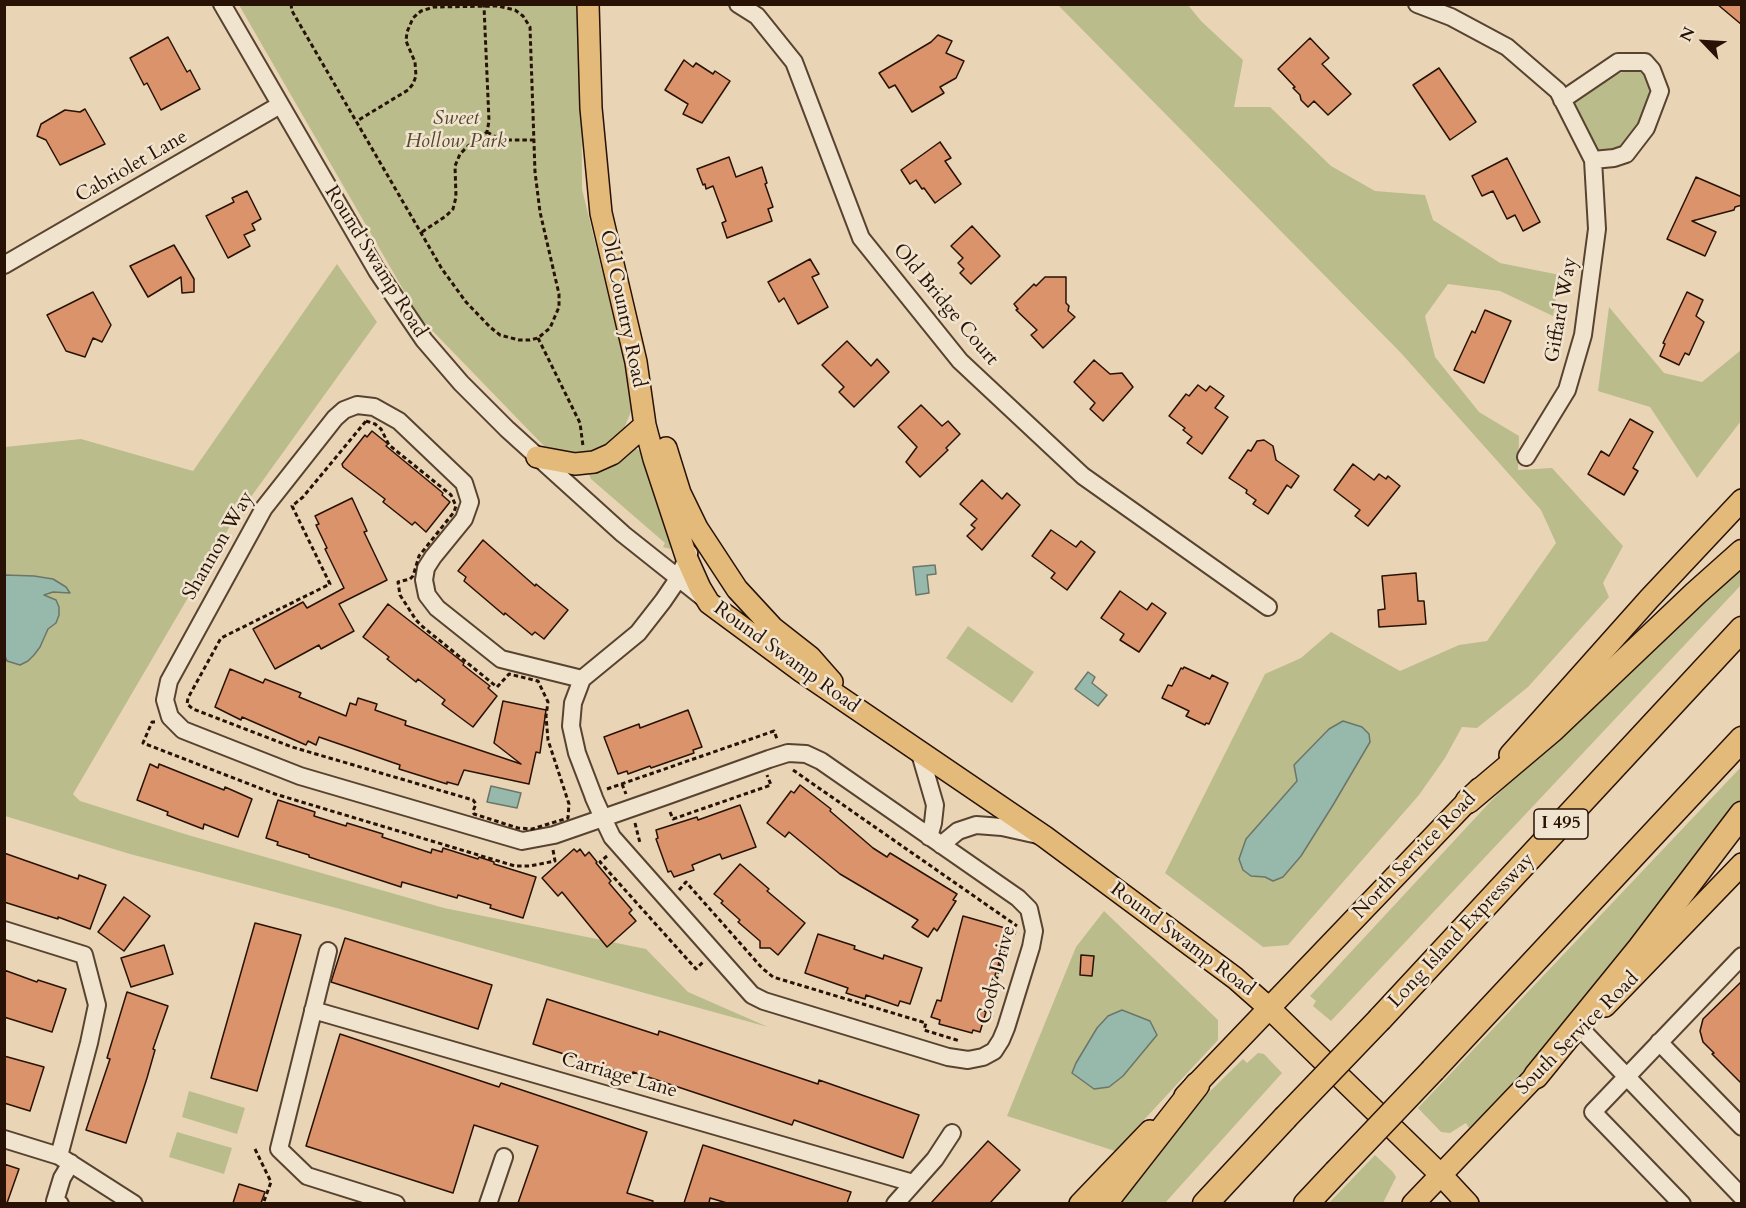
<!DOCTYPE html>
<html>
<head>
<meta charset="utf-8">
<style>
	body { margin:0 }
	#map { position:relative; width:1746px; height:1208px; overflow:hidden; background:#e9d5b5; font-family:Cardo,serif }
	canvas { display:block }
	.frame { position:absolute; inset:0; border:6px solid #281205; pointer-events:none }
	.north { position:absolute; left:1674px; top:12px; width:60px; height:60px; -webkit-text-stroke:4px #f1e4cf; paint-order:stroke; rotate:295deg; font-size:16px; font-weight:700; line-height:24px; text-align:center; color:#281205 }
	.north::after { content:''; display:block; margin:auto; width:21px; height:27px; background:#281205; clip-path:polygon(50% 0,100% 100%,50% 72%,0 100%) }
</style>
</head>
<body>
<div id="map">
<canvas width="1746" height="1208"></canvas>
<div class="frame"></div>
<div class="north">N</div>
</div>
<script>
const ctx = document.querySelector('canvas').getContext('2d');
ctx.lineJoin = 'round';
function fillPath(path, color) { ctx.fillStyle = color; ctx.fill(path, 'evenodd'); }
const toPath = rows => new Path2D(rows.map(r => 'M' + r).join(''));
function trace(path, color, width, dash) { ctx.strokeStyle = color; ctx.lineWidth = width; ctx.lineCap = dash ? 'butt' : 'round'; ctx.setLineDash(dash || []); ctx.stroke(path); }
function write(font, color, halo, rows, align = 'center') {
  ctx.font = font + ' Cardo,serif'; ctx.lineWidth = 5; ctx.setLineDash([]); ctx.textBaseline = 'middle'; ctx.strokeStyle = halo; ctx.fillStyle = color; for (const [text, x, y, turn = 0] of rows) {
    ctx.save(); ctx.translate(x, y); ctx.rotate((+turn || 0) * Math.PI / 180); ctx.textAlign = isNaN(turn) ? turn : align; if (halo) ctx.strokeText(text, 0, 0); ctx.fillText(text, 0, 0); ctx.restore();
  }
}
fillPath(toPath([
	[239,5,581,5,582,189,630,385,632,409,623,431,603,448,579,455,544,446,419,317],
	[1058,5,1188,5,1201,21,1243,60,1234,107,1270,107,1331,166,1375,191,1425,195,1433,220,1500,263,1560,275,1553,316,1500,291,1448,284,1425,316,1435,357,1479,412,1519,436,1518,470,1552,468,1623,546,1603,583,1609,597,1528,687,1477,728,1462,727,1445,758,1419,795,1288,945,1263,947,1165,873,1265,674,1301,658,1331,632,1400,671,1459,645,1487,641,1556,543,1541,510,1401,353],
	[1343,721,1370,742,1301,856,1283,877,1273,881,1265,877,1246,839,1297,781,1294,765,1329,729],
	[1628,70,1637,70,1645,75,1653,93,1644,124,1616,154,1596,155,1573,102,1598,82],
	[337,264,377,322,230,526,73,794,80,801,188,835,444,908,646,949,688,992,768,1027,340,909,130,854,5,816,4,656,7,661,40,647,48,629,56,623,48,598,44,596,53,592,63,593,5,575,5,447,81,439,193,471],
	[1609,307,1664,373,1702,382,1741,350,1741,421,1697,478,1650,407,1598,391],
	[631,447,636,448,641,452,671,544,670,549,663,547,665,543,591,479,588,472],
	[1741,566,1741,585,1331,1021,1313,1006,1316,1001,1310,996,1491,801,1609,683],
	[968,626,1034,672,1012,703,946,658],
	[1741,767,1741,799,1618,965,1529,1070,1469,1128,1466,1123,1450,1133,1441,1132,1418,1108],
	[1104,911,1218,1020,1218,1040,1115,1151,1007,1116,1076,947],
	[1258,1053,1264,1054,1282,1073,1165,1203,1113,1204,1198,1103,1243,1059,1247,1063],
	[189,1091,245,1108,237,1134,182,1117],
	[177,1132,232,1148,224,1174,169,1157],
	[1375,1155,1393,1172,1396,1177,1383,1203,1329,1203]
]), '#babc8b');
const water = toPath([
	[935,565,936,574,927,575,929,593,916,595,913,567,935,565],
	[5,575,34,576,53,579,66,587,70,593,53,592,44,595,56,600,59,607,59,615,56,623,48,629,40,647,34,655,28,661,20,665,7,661,5,656,5,575],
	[1088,672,1095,677,1092,683,1107,695,1098,706,1075,689,1088,672],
	[1343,721,1362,727,1369,734,1370,742,1333,805,1301,856,1283,877,1273,881,1265,877,1251,876,1243,870,1239,859,1246,839,1297,781,1294,765,1329,729,1343,721],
	[491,786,521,793,517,808,487,802,491,786],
	[1122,1010,1150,1021,1157,1035,1123,1076,1109,1087,1094,1089,1072,1073,1076,1063,1097,1028,1108,1016,1122,1010]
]);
fillPath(water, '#97b9ab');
trace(water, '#6b7669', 1.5);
const building = toPath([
	[1717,4,1742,4,1742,25,1717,4],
	[938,35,952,41,946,53,964,61,956,78,940,87,944,93,912,112,895,85,889,88,879,73,931,42,938,35],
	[168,37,187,72,190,70,200,89,161,110,147,83,144,85,130,58,168,37],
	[1310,38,1329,58,1322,64,1351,94,1328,115,1314,101,1308,107,1301,100,1300,95,1293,88,1295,87,1278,69,1310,38],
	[684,60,693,67,696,63,713,74,715,71,730,81,702,123,683,114,688,104,665,90,684,60],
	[1439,68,1476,122,1450,140,1413,85,1439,68],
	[85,109,105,144,60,165,46,140,37,136,41,124,65,110,80,112,85,109],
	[940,142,951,158,945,161,961,184,935,203,924,188,922,189,916,180,910,184,901,170,940,142],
	[729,157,736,177,762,167,767,183,765,184,773,207,768,209,772,221,727,238,722,223,726,221,713,186,706,189,705,184,703,185,697,169,729,157],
	[1507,158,1540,222,1523,231,1515,215,1507,219,1493,191,1482,196,1472,176,1507,158],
	[1696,177,1742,197,1742,205,1735,207,1734,210,1692,221,1716,232,1705,256,1667,239,1696,177],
	[247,191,261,219,252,224,255,230,244,235,250,246,228,258,206,216,234,202,232,198,247,191],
	[972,226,1000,256,971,284,960,273,964,269,958,263,963,258,951,246,972,226],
	[174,245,194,279,194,292,182,293,181,277,148,297,130,266,174,245],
	[810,259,819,274,812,277,828,307,798,324,784,298,779,302,768,282,810,259],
	[1045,277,1066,277,1066,303,1069,306,1068,311,1075,317,1043,348,1031,335,1037,330,1016,310,1018,309,1014,304,1034,284,1036,286,1045,277],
	[93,292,111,325,102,342,93,338,85,357,66,351,47,315,93,292],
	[1687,292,1703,300,1696,316,1704,322,1689,355,1685,353,1679,365,1660,356,1665,344,1663,343,1687,292],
	[1485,310,1511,321,1484,383,1454,370,1472,331,1475,333,1485,310],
	[847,341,871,366,877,359,889,372,854,407,839,392,844,387,822,365,847,341],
	[1094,360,1110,374,1122,373,1133,387,1103,421,1090,409,1095,403,1074,382,1094,360],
	[1198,385,1206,391,1210,386,1224,396,1215,408,1228,417,1202,454,1187,443,1192,437,1183,430,1185,428,1169,416,1186,394,1189,396,1198,385],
	[921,405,942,426,948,421,960,434,946,448,948,450,920,477,906,462,917,447,898,427,921,405],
	[1630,419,1653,432,1633,468,1638,471,1624,495,1588,474,1601,451,1609,456,1630,419],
	[372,431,388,444,386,446,443,493,442,495,450,502,426,532,415,522,412,525,383,502,385,499,343,467,342,464,365,435,367,437,372,431],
	[1264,440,1273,446,1276,460,1299,476,1291,488,1287,485,1268,514,1253,504,1256,500,1246,493,1247,490,1229,478,1248,450,1251,451,1257,441,1264,440],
	[1353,464,1374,480,1379,474,1386,479,1388,476,1400,486,1368,526,1355,516,1360,510,1334,490,1353,464],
	[982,480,1002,499,1007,493,1020,505,982,550,967,536,975,528,971,525,977,519,960,504,982,480],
	[352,498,367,531,364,532,387,580,339,604,354,631,321,649,319,645,275,669,253,629,303,602,307,608,344,588,325,549,327,548,316,525,319,524,315,516,352,498],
	[1051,530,1076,547,1081,541,1095,552,1067,590,1051,578,1055,573,1032,556,1051,530],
	[483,540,535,586,536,584,568,610,544,639,535,632,532,635,505,613,504,615,464,581,466,577,458,571,483,540],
	[1416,573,1418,601,1424,601,1426,624,1379,627,1378,610,1385,609,1382,576,1416,573],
	[1120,591,1147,610,1152,603,1166,613,1139,652,1120,640,1124,634,1101,618,1120,591],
	[388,604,464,663,463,665,490,686,488,688,497,696,473,727,442,704,445,700,418,679,416,682,387,659,389,657,363,637,388,604],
	[1184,667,1210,679,1212,675,1228,683,1209,724,1206,723,1205,725,1186,716,1189,711,1162,698,1168,685,1172,686,1181,668,1183,669,1184,667],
	[230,669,263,683,265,679,301,693,299,697,346,716,350,703,356,705,358,698,377,704,375,710,406,721,405,725,521,764,494,743,503,701,546,710,540,753,536,752,529,784,464,770,458,785,447,782,447,784,399,769,400,765,319,737,316,745,308,741,306,745,242,717,241,720,215,707,230,669],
	[688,710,702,747,693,750,694,753,651,768,650,766,628,774,627,771,618,774,604,737,639,724,640,728,688,710],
	[150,764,158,768,159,764,224,790,225,787,252,799,238,837,204,824,203,829,167,815,168,812,137,800,150,764],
	[800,785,831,809,830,811,873,848,887,857,890,853,957,894,953,900,956,901,937,931,934,928,928,937,912,927,918,920,840,874,789,832,785,837,767,823,791,791,794,793,800,785],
	[278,800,315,812,314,816,346,826,347,823,383,834,382,837,431,853,432,849,442,852,443,848,478,859,479,857,494,862,494,864,536,877,523,918,490,908,491,905,458,895,457,898,402,882,401,887,309,857,309,855,277,845,278,842,266,838,278,800],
	[740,805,756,847,722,859,720,854,692,865,694,870,674,877,671,871,668,872,656,839,658,838,656,830,697,817,698,820,740,805],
	[574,849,577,852,580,849,585,856,589,852,597,862,596,863,611,881,609,883,632,910,629,913,636,921,607,947,562,892,558,896,542,878,574,849],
	[4,853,78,879,79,875,106,885,90,929,58,917,58,919,4,902,4,853],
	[740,864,769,889,767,891,805,923,778,955,770,948,760,948,760,941,738,922,740,920,721,903,723,901,714,894,740,864],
	[124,897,150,916,124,951,98,932,124,897],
	[963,916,1005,928,1001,956,984,1011,986,1012,980,1032,973,1030,972,1033,939,1024,940,1020,931,1017,937,1000,941,1001,963,916],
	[255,923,301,935,257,1091,211,1078,255,923],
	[818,934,855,946,854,949,883,959,884,955,922,968,910,1004,900,1001,898,1006,866,995,865,999,846,993,848,988,805,973,818,934],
	[345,938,492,985,478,1029,331,982,345,938],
	[164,945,173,974,131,987,121,958,164,945],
	[1081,955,1094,956,1092,976,1080,975,1081,955],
	[4,970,37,982,38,980,66,989,52,1032,4,1017,4,970],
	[1742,981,1742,1084,1712,1054,1714,1053,1703,1042,1700,1031,1703,1019,1742,981],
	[127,992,168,1006,153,1049,155,1050,147,1078,126,1143,86,1130,110,1059,107,1058,127,992],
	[547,999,658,1035,659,1031,818,1084,819,1080,919,1115,903,1158,794,1120,792,1125,633,1072,632,1076,533,1044,547,999],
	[340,1034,499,1087,501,1083,647,1132,627,1193,653,1201,652,1203,518,1203,538,1146,474,1125,453,1193,306,1146,340,1034],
	[4,1056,44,1067,30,1111,4,1103,4,1056],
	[988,1141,1020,1170,990,1203,931,1203,988,1141],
	[703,1145,851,1192,847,1203,727,1203,710,1198,709,1203,684,1203,703,1145],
	[4,1164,19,1169,7,1203,4,1203,4,1164],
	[239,1184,265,1192,261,1203,233,1203,239,1184]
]);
fillPath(building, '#db936b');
trace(building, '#281205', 1.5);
const minor = toPath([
	[222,4,377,271,424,340,461,383,507,429,623,534,706,600],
	[738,4,757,16,794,62,861,238,960,361,1083,476,1268,607],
	[1417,4,1451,17,1507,47,1558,91,1593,160,1597,229,1583,335,1567,390,1526,457],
	[1562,100,1618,62,1645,62,1652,70,1660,91,1646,128,1626,154,1614,158,1593,160],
	[4,265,280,105],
	[582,679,501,659,437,608,427,595,424,580,426,568,433,557,464,519,470,502,464,483,399,421,374,407,357,405,344,410,335,418,264,508,169,681,165,700,170,717,183,730,300,776,522,841,554,835,603,818,666,796,769,759,788,753,806,754,821,761,1018,898,1029,909,1034,931,1031,947,1006,1028,1001,1040,994,1051,983,1057,968,1060,948,1057,764,1001,752,995,612,837,603,818,594,798,593,795,577,753,571,726,573,703,582,679,638,633,663,601,678,579,689,553],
	[919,750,935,805,933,823,929,837],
	[941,845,958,831,976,825,1002,827,1038,835],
	[4,930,84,955,97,1005,89,1043,59,1156],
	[328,951,279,1149,307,1176,396,1204],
	[313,1010,913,1183],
	[1581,1029,1742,1197],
	[1659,1042,1742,1127],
	[4,1139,59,1156,134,1204],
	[60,1204,55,1201,62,1178,71,1163],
	[488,1204,504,1157],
	[895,1204,935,1159,952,1133],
	[1682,1204,1593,1112,1742,956]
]);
const major = toPath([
	[588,4,591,108,601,213,636,362,645,425,654,459,687,559,700,588,709,603,801,671,1045,837,1235,978,1269,1008,1441,1175,1468,1204],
	[666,448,680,493,697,528,737,589,773,628,810,657,832,682],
	[537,457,575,464,594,462,612,454,645,425],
	[1510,755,1649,599,1742,500],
	[1605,1006,1742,864],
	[1185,1096,1479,789],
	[1080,1204,1150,1131],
	[1413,1204,1547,1064]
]);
const highway = toPath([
	[1468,801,1552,730,1696,593,1742,552],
	[1380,1019,1742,629],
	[1433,1070,1742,739],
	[1536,1076,1640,948,1742,814],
	[1104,1204,1197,1085],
	[1205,1204,1285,1118],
	[1306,1204,1336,1172]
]);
trace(minor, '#584331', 20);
trace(major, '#281205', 24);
trace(highway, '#281205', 27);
trace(toPath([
	[291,4,292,11,442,269,466,302,490,327,500,335,519,340,530,340,538,338,550,328,559,307,559,294,540,212,535,172,530,27,523,16,515,10,498,6,434,7,421,11,413,18,407,32,406,41,415,62,416,76,413,84,408,90,357,121],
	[487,132,501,140,534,140],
	[422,232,446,216,453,209,456,197,455,166,460,154,468,146,487,132,489,121,484,6],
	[538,338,580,423,583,446],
	[366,421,375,424,381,429,389,445,451,495,456,506,454,512,419,556,413,576,410,579,398,582,400,595,416,620,423,627,497,687,509,674,538,681,548,702,546,716,548,740,569,804,568,818,532,829,518,828,474,814,473,811,476,804,473,800,292,747,193,709,187,704,188,698,221,638,330,584,292,506,303,497,366,421],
	[155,722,152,722,143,743,275,794,515,866,530,866,555,861,553,850],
	[793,770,1017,926],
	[622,784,626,794],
	[607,789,774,731,777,739],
	[670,812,673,819,771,785,767,775],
	[635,823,640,843],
	[607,856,600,862,696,969,703,962],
	[679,890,686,882,762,968,773,977,926,1023,924,1030,960,1041],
	[992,1017,989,1005,1010,932,1019,934],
	[255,1149,271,1182,263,1204]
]), '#281205', 3, [4.5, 3]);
trace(minor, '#f1e4cf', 16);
trace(major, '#e4ba7a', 21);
trace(highway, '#e4ba7a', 24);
const highwayBridge = toPath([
	[1285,1118,1380,1019],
	[1336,1172,1433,1070]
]);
trace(highwayBridge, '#281205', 27, []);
trace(highwayBridge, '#e4ba7a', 24);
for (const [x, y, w] of [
	[1561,824,54]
]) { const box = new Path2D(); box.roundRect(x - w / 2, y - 15, w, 30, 4.5); ctx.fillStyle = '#f1e4cf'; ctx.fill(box); trace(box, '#281205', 1.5); }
write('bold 18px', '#281205', null, [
	["I 495",1561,824]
]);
write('italic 20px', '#54452d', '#f1e4cf', [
	["Sweet",456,119],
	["Hollow Park",456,142]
]);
write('20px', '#281205', '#f1e4cf', [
	["Cabriolet Lane",132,167,-30],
	["Round Swamp Road",375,262,58],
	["Old Bridge Court",945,305,50],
	["Old Country Road",622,309,78],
	["Giffard Way",1562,310,-80],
	["Shannon Way",219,546,-60],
	["Round Swamp Road",786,658,36],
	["North Service Road",1415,856,-46],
	["Long Island Expressway",1462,931,-47],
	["Round Swamp Road",1182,940,37],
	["Cody Drive",997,975,-75],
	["South Service Road",1578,1034,-45],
	["Carriage Lane",619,1076,16]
]);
</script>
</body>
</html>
